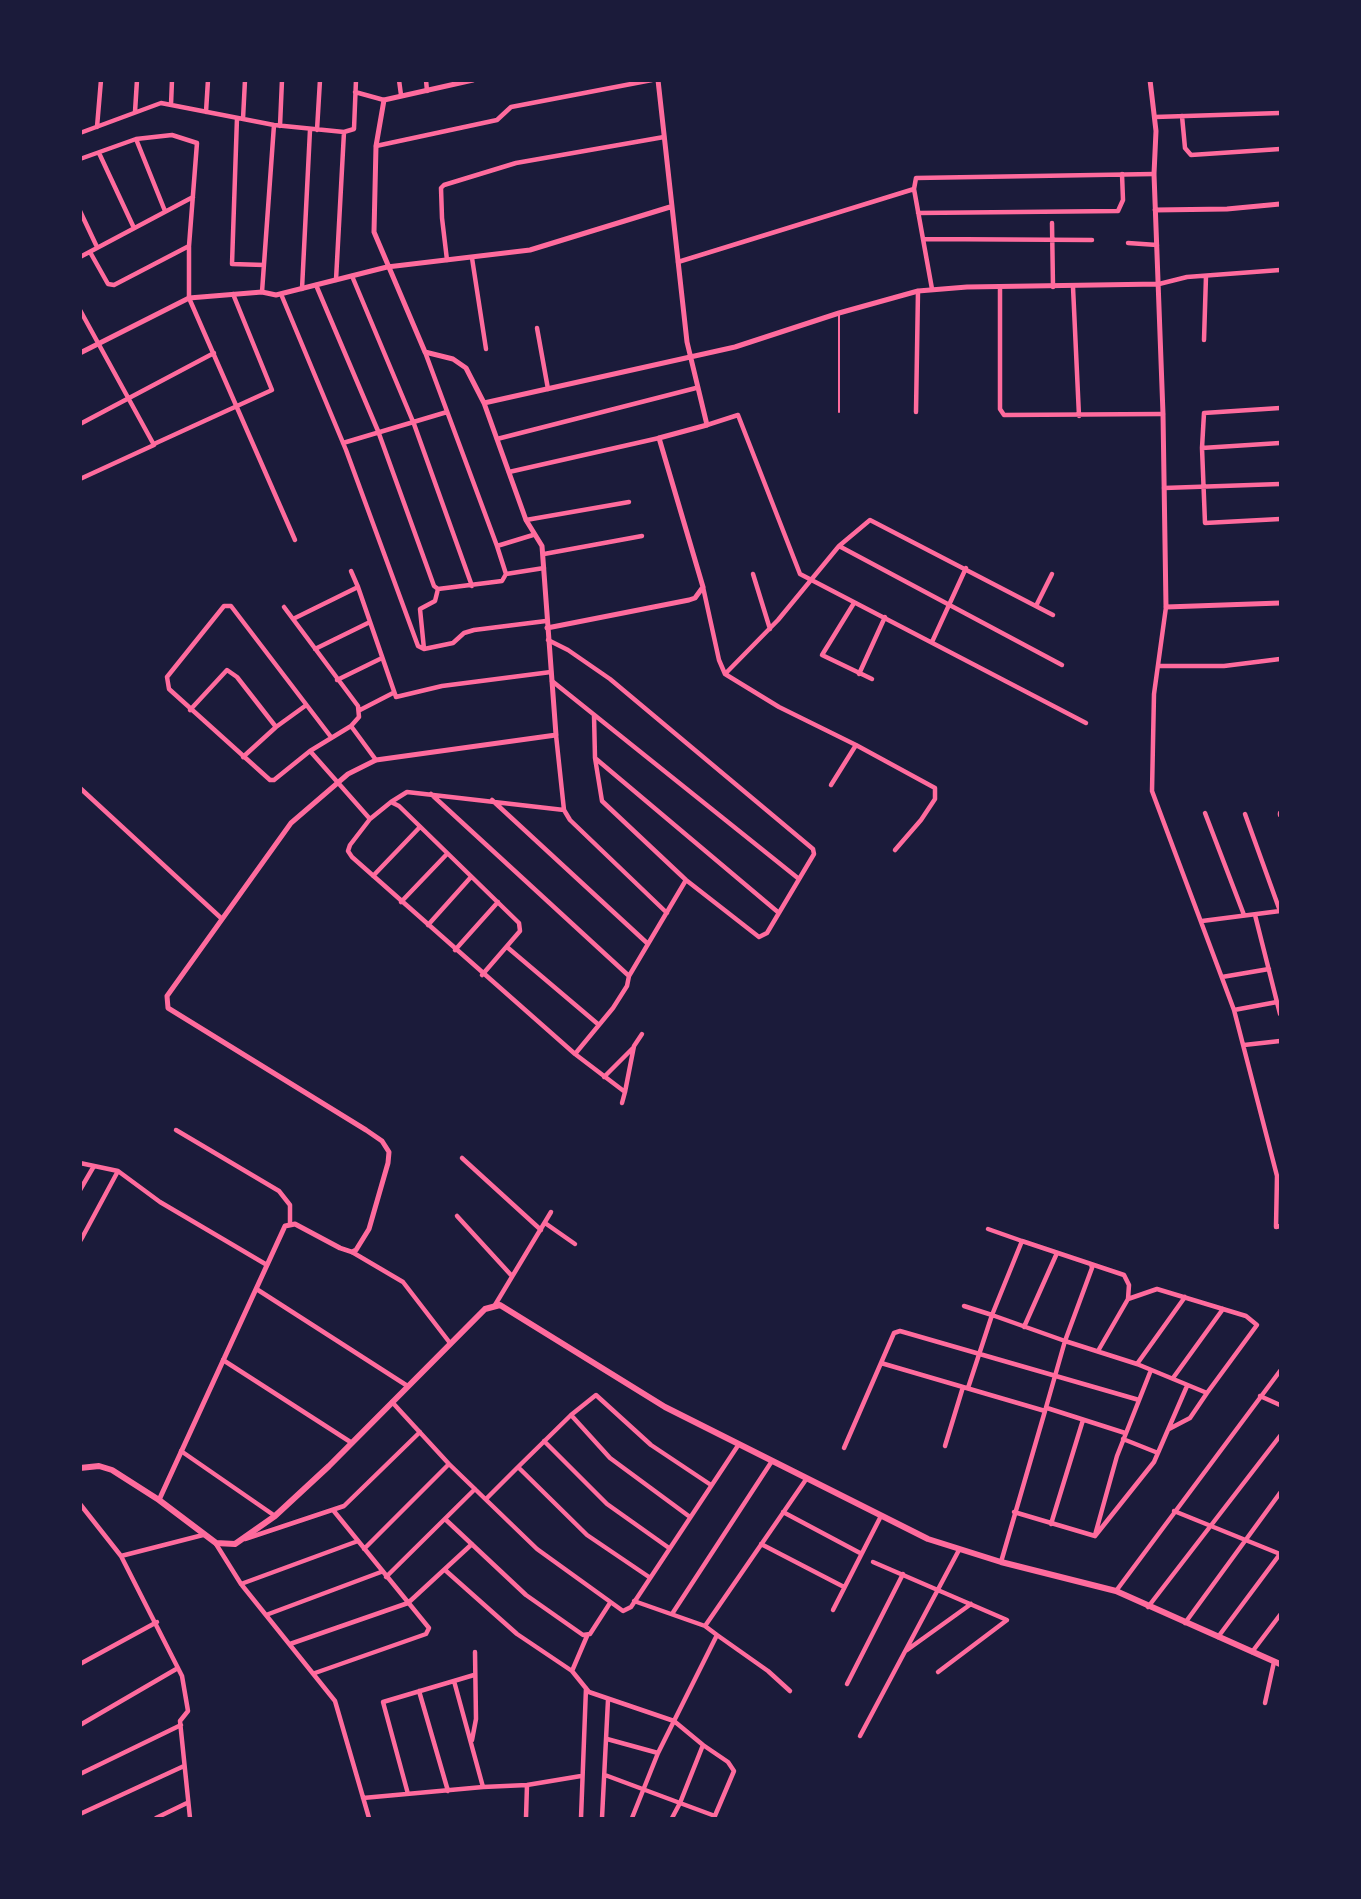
<!DOCTYPE html>
<html>
<head>
<meta charset="utf-8">
<style>
	body { margin:0 }
	#map { position:relative; width:1361px; height:1899px; overflow:hidden; background:#1b1b3a; font-family:Mulish,sans-serif }
	canvas { display:block }
	.frame { position:absolute; inset:0; border:82px solid #1b1b3a; pointer-events:none }
</style>
</head>
<body>
<div id="map">
<canvas width="1361" height="1899"></canvas>
<div class="frame"></div>
</div>
<script>
const ctx = document.querySelector('canvas').getContext('2d');
ctx.lineJoin = 'round';
const toPath = rows => new Path2D(rows.map(r => 'M' + r).join(''));
function trace(path, color, width, dash) { ctx.strokeStyle = color; ctx.lineWidth = width; ctx.lineCap = dash ? 'butt' : 'round'; ctx.setLineDash(dash || []); ctx.stroke(path); }
trace(toPath([
	[839,314,839,412]
]), '#ff6b9d', 2);
trace(toPath([
	[399,80,401,95],
	[426,80,427,91],
	[355,92,384,100],
	[171,105,172,80],
	[135,112,137,80],
	[206,112,208,80],
	[1182,116,1185,148,1191,155,1280,149],
	[1155,117,1280,113],
	[237,118,232,264,264,265],
	[243,119,245,80],
	[280,126,282,80],
	[97,127,101,80],
	[317,130,320,80],
	[80,133,161,103,274,125,344,132],
	[136,139,172,135,197,143,189,246,189,298,295,540],
	[376,146,497,120,511,107,652,80],
	[99,153,134,228],
	[80,159,136,139,165,211],
	[80,211,97,247],
	[918,213,1118,211,1123,200,1122,174],
	[1052,223,1053,287],
	[923,239,1092,240],
	[1128,243,1157,245],
	[90,252,108,284,114,285,189,246],
	[80,257,193,197],
	[472,258,486,349],
	[447,260,442,218,441,188,444,185,516,163,664,137],
	[678,262,914,189],
	[352,276,414,424,472,586],
	[336,280,344,132,354,129,356,80],
	[1159,284,1187,277,1280,270],
	[316,285,378,431,434,586,438,589,502,581,506,574,497,546,425,352],
	[1073,287,1079,416],
	[302,289,310,130],
	[932,289,914,189,916,178,1154,174],
	[1000,289,1000,409,1004,415,1163,414],
	[262,292,274,125],
	[281,294,346,450,418,646,424,649],
	[80,310,154,445,80,479],
	[537,328,548,389],
	[1204,340,1206,276],
	[1280,408,1204,413,1202,448,1205,523,1280,519],
	[916,412,918,291],
	[80,424,214,353],
	[707,425,738,415,800,574,1086,723],
	[497,439,696,388],
	[343,443,447,412],
	[154,444,272,390,233,294],
	[1202,448,1280,443],
	[509,472,659,438],
	[1164,488,1280,484],
	[526,520,629,502],
	[497,546,533,535],
	[839,546,1062,665],
	[544,554,642,536],
	[506,574,544,568],
	[753,574,770,629],
	[358,587,396,697,442,686,551,672],
	[703,587,719,660,725,674,778,620,839,546,870,520,1053,615],
	[854,603,822,655,872,679],
	[1036,606,1052,574],
	[284,607,358,706,359,717,351,726],
	[1166,607,1154,694,1152,791,1234,1010,1277,1176,1276,1227,1280,1226],
	[293,619,358,587,351,571],
	[548,640,568,650,610,679,813,849,814,854,767,933,759,937,686,880,602,801,595,758],
	[932,642,966,568],
	[315,649,370,622],
	[424,649,453,643,464,633,474,630,546,621],
	[424,649,420,609,435,601,438,589],
	[1159,666,1224,666,1280,659],
	[725,674,779,707,856,745,831,785],
	[859,674,885,617],
	[337,680,382,658],
	[552,681,799,879],
	[190,710,227,670,237,677,276,727],
	[360,710,393,693],
	[594,715,595,758,779,913],
	[556,735,564,810,570,820,667,913],
	[856,745,935,788,935,799,921,820,895,850],
	[310,751,274,780,270,780,169,689,167,677,224,606,231,606,331,737],
	[243,757,276,727,305,706],
	[376,760,351,726,310,751,370,819,391,802,399,806,519,923,520,931,482,975],
	[80,788,221,918],
	[431,794,629,976,686,880],
	[492,800,647,943],
	[391,802,407,792,564,810],
	[1205,813,1244,915],
	[1280,813,1280,815],
	[1245,814,1280,911],
	[370,819,350,845,348,851,352,857,575,1054,613,1008,627,986,629,976],
	[373,876,419,828],
	[401,902,446,855],
	[1255,915,1280,1014],
	[1202,921,1280,911],
	[428,925,471,877],
	[507,947,599,1025],
	[455,950,498,902],
	[1222,977,1269,969],
	[1234,1010,1277,1002],
	[1244,1045,1280,1041],
	[575,1054,625,1092,634,1046,642,1034],
	[604,1077,633,1048],
	[622,1103,625,1092],
	[176,1130,279,1191,290,1205,290,1223],
	[462,1158,541,1230],
	[80,1163,118,1171,160,1202,267,1265],
	[80,1190,94,1166],
	[457,1216,511,1275],
	[545,1223,575,1244],
	[988,1229,1022,1241],
	[80,1234,83,1236,80,1241],
	[83,1236,118,1171],
	[352,1252,403,1282,450,1343],
	[1091,1264,1124,1275,1129,1285,1128,1299,1098,1351],
	[258,1290,406,1385],
	[495,1305,551,1212],
	[964,1306,992,1315,968,1388],
	[1024,1327,1057,1253],
	[223,1360,352,1443],
	[881,1363,894,1333,900,1331,1139,1400],
	[1137,1364,1185,1297],
	[1173,1378,1223,1309],
	[1260,1396,1280,1405],
	[392,1402,449,1464,537,1549,623,1611,631,1607,739,1444],
	[1047,1408,1125,1433],
	[1045,1411,1065,1341,1092,1268,1091,1264,1022,1241,992,1315,1065,1341,1137,1364,1207,1393,1257,1325,1246,1316,1157,1289,1128,1299],
	[571,1415,610,1458,690,1517],
	[1169,1429,1190,1418,1207,1393],
	[1123,1439,1158,1453],
	[544,1441,607,1504,669,1548],
	[945,1446,963,1387],
	[844,1448,881,1363,1045,1411,1001,1562],
	[181,1451,275,1516],
	[486,1499,518,1467],
	[80,1504,121,1556,182,1676,188,1711,180,1721,190,1818],
	[1174,1511,1280,1554,1218,1637],
	[783,1512,860,1553],
	[1014,1512,1095,1536],
	[445,1519,526,1595,583,1635,590,1634,610,1603],
	[1051,1524,1083,1420],
	[1095,1535,1117,1456,1151,1370],
	[1095,1536,1154,1462,1187,1386],
	[245,1539,344,1506,420,1432],
	[216,1544,241,1584,335,1701,369,1818],
	[761,1544,844,1587],
	[364,1549,449,1464],
	[121,1556,203,1535],
	[873,1562,1007,1620,938,1672],
	[445,1570,517,1634,572,1671,587,1636],
	[386,1577,475,1489],
	[649,1577,587,1535,518,1467,571,1415,596,1395,651,1445,711,1485],
	[241,1584,358,1541],
	[1116,1591,1280,1371],
	[1148,1607,1280,1436],
	[833,1610,881,1516],
	[672,1614,772,1461],
	[266,1615,381,1572],
	[1185,1623,1280,1493],
	[705,1626,807,1478],
	[717,1635,768,1671,790,1691],
	[290,1644,408,1603,472,1544],
	[907,1650,971,1604],
	[1252,1652,1280,1615],
	[80,1664,157,1622],
	[572,1671,589,1692,674,1721,703,1745,680,1803,605,1775],
	[315,1673,426,1634,429,1628,333,1510],
	[847,1684,903,1574],
	[419,1691,448,1791],
	[1265,1703,1274,1662],
	[80,1725,178,1668],
	[860,1736,959,1550],
	[607,1739,658,1753],
	[472,1740,476,1719,475,1652],
	[703,1745,728,1762,734,1771,714,1818],
	[80,1774,181,1725],
	[483,1787,527,1785,581,1776],
	[408,1794,383,1702,474,1675],
	[363,1798,483,1787,454,1681],
	[80,1814,184,1766],
	[156,1818,187,1803],
	[526,1818,527,1785],
	[581,1818,586,1688],
	[602,1818,608,1700],
	[632,1818,658,1753,717,1635,705,1626,634,1601],
	[672,1818,680,1803,715,1816]
]), '#ff6b9d', 4.5);
trace(toPath([
	[1150,80,1156,131,1154,174,1163,414,1166,607,1280,603],
	[1155,210,1227,209,1280,204],
	[80,353,189,298,262,292,276,295,387,267,530,250,670,207],
	[484,403,735,347,839,313,918,291,967,287,1159,284],
	[547,628,689,600,695,598,703,587,659,438,707,425,687,342,658,80],
	[159,1500,285,1226,295,1224,340,1248,352,1252,356,1250,369,1229,388,1163,389,1152,382,1141,366,1130,168,1008,167,996,291,823,348,774,376,760,556,735,542,546,526,520,484,403,466,368,453,359,425,352,374,232,376,146,384,100,473,80]
]), '#ff6b9d', 5);
trace(toPath([
	[80,1468,99,1466,112,1470,159,1500,216,1543,235,1544,275,1516,329,1466,485,1309,500,1305,665,1407,928,1539,1001,1562,1116,1591,1280,1664]
]), '#ff6b9d', 6);
</script>
</body>
</html>
